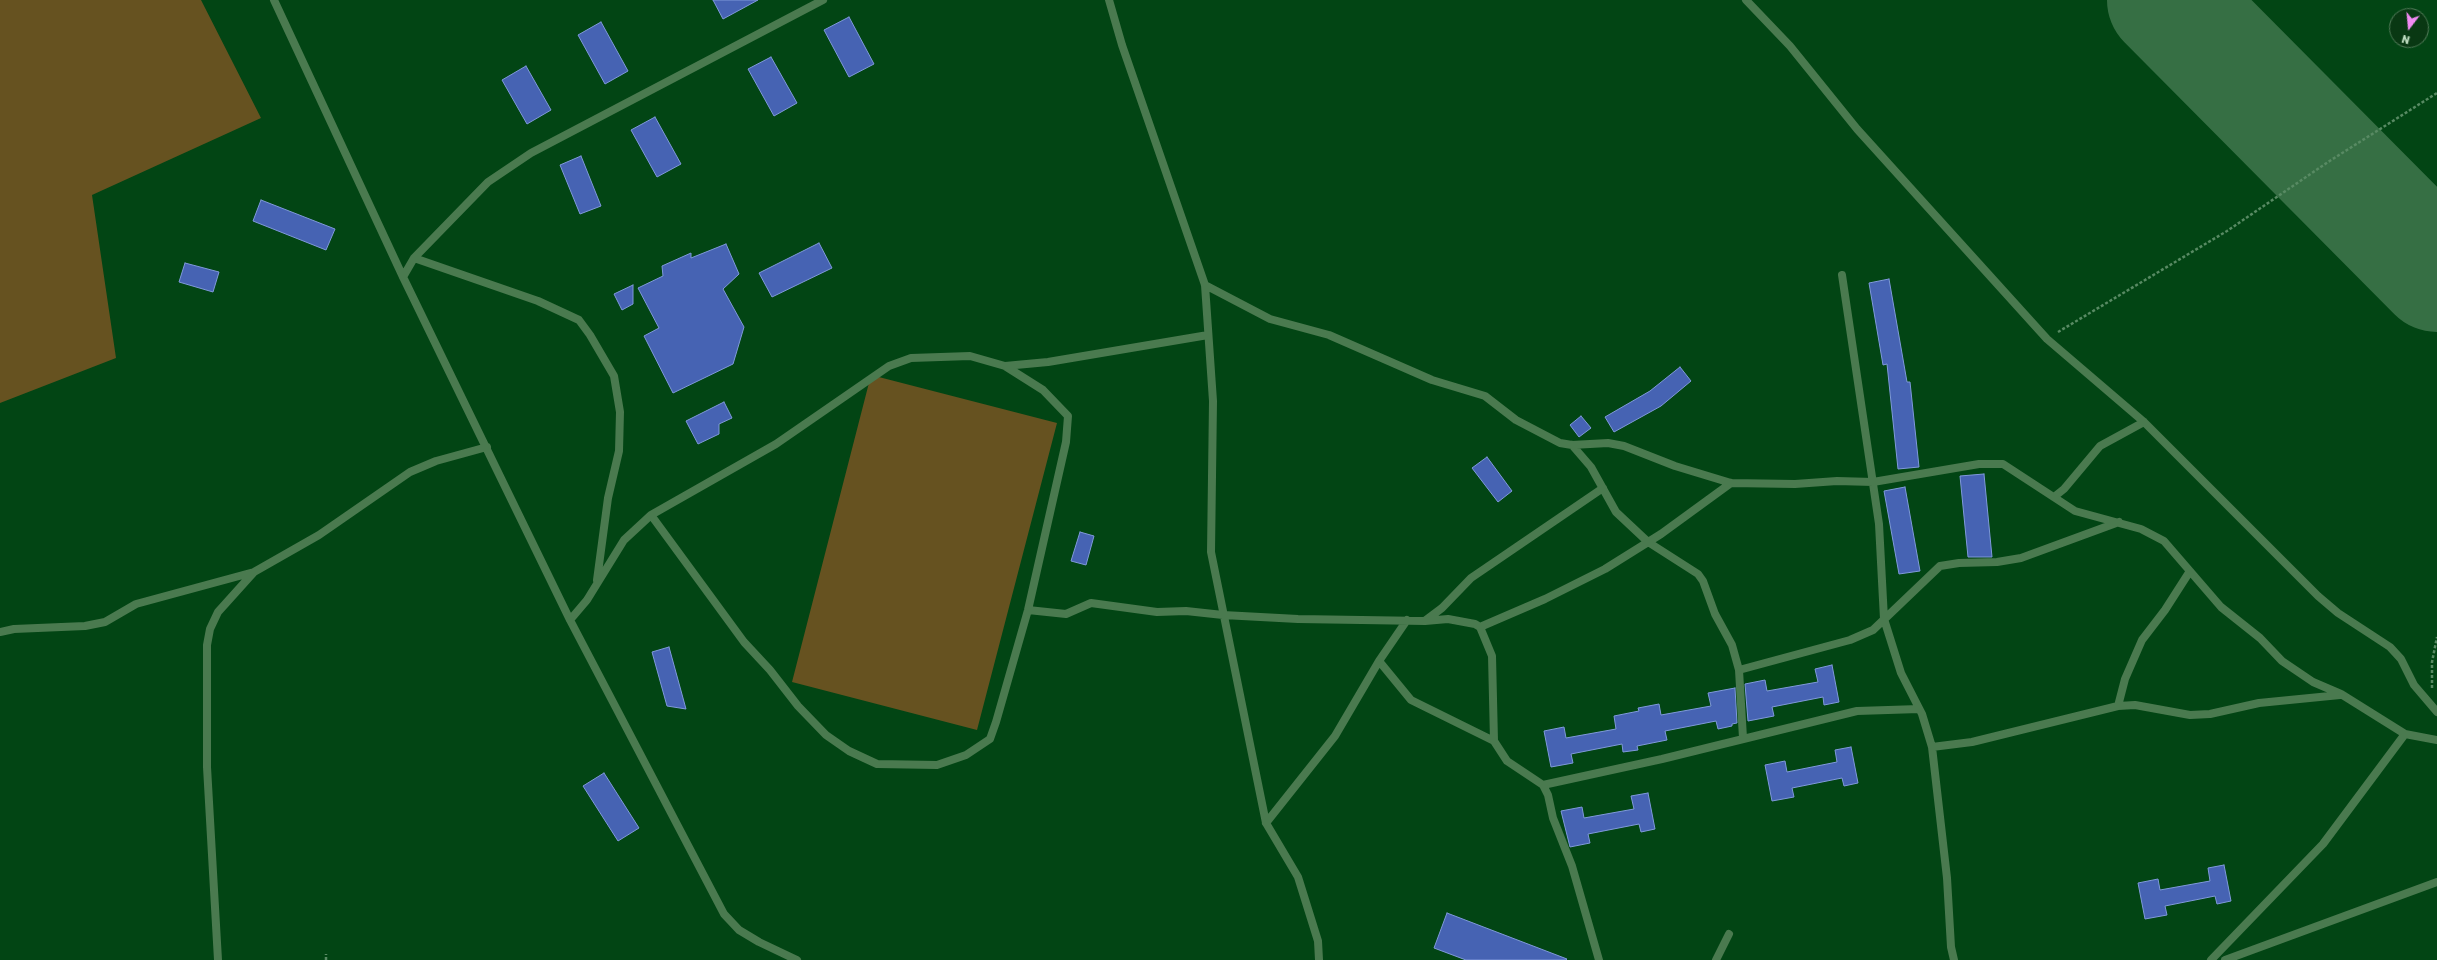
<!DOCTYPE html>
<html>
<head>
<meta charset="utf-8">
<style>
	body { margin:0 }
	#map { position:relative; width:2437px; height:960px; overflow:hidden; background:#024514; font-family:Rubik,sans-serif }
	canvas { display:block }
	.north { position:absolute; left:2389px; top:8px; width:40px; height:40px; box-sizing:border-box; background:#093813; border:1px solid #517a58; border-radius:50%; rotate:196deg; font-size:11px; font-weight:700; line-height:16px; text-align:center; color:#bedcc0 }
	.north::after { content:''; display:block; margin:auto; width:14px; height:18px; background:#f28af3; clip-path:polygon(50% 0,100% 100%,50% 72%,0 100%) }
</style>
</head>
<body>
<div id="map">
<canvas width="2437" height="960"></canvas>
<div class="north">N</div>
</div>
<script>
const ctx = document.querySelector('canvas').getContext('2d');
ctx.lineJoin = 'round';
function fillPath(path, color) { ctx.fillStyle = color; ctx.fill(path, 'evenodd'); }
const toPath = rows => new Path2D(rows.map(r => 'M' + r).join(''));
function trace(path, color, width, dash) { ctx.strokeStyle = color; ctx.lineWidth = width; ctx.lineCap = dash ? 'butt' : 'round'; ctx.setLineDash(dash || []); ctx.stroke(path); }
fillPath(toPath([
	[0,0,201,0,261,118,92,195,116,358,0,403],
	[871,375,1057,423,977,730,792,682]
]), '#665220');
trace(toPath([
	[2167,0,2437,272]
]), '#366f44', 120);
const building = toPath([
	[713,0,758,0,723,19,713,0],
	[849,17,874,64,849,77,824,30,849,17],
	[601,22,628,71,605,84,578,35,601,22],
	[771,57,797,103,774,116,748,69,771,57],
	[526,66,551,110,527,124,502,80,526,66],
	[655,117,681,164,657,177,631,130,655,117],
	[581,156,601,206,580,214,560,165,581,156],
	[261,200,335,229,326,250,253,221,261,200],
	[819,243,832,268,772,297,759,273,819,243],
	[726,244,739,274,723,289,744,327,733,364,673,393,644,336,659,328,638,288,663,276,662,266,691,253,691,258,726,244],
	[185,263,219,272,213,292,179,282,185,263],
	[1889,279,1907,382,1910,382,1919,467,1898,469,1887,364,1883,365,1869,283,1889,279],
	[633,285,633,304,622,310,614,294,633,285],
	[1680,367,1691,381,1661,406,1614,432,1605,417,1650,391,1680,367],
	[724,402,732,418,719,424,719,434,698,444,686,421,724,402],
	[1581,416,1591,428,1579,437,1570,425,1581,416],
	[1487,457,1512,491,1498,502,1472,468,1487,457],
	[1984,474,1992,557,1968,557,1960,476,1984,474],
	[1905,487,1920,571,1899,574,1884,491,1905,487],
	[1080,532,1094,536,1086,565,1071,561,1080,532],
	[669,647,686,709,667,706,652,652,669,647],
	[1832,665,1839,702,1824,705,1823,697,1772,707,1774,716,1748,721,1745,684,1765,680,1767,691,1818,682,1815,669,1832,665],
	[1735,688,1737,723,1732,724,1732,726,1718,729,1716,721,1665,731,1667,740,1637,746,1638,750,1623,752,1622,744,1571,754,1573,763,1551,767,1544,731,1564,727,1566,738,1616,729,1614,716,1639,711,1638,708,1659,704,1661,715,1711,706,1708,693,1735,688],
	[1851,747,1858,783,1844,786,1842,778,1792,788,1794,797,1772,801,1765,765,1785,761,1787,772,1837,762,1835,750,1851,747],
	[604,773,639,828,618,841,583,786,604,773],
	[1648,793,1655,829,1641,832,1639,824,1588,834,1590,843,1570,847,1561,811,1582,807,1584,818,1634,809,1631,796,1648,793],
	[2224,865,2231,901,2217,904,2215,896,2165,906,2167,915,2145,919,2138,883,2158,879,2160,890,2210,881,2208,868,2224,865],
	[1447,913,1567,959,1566,960,1466,960,1434,948,1447,913]
]);
fillPath(building, '#4663b3');
trace(building, '#7f99da', 1);
trace(toPath([
	[2058,332,2227,231,2328,162,2437,93],
	[2432,688,2432,662,2437,637],
	[326,960,326,954]
]), '#588a63', 2.5, [3, 2]);
trace(toPath([
	[274,0,403,277,570,620,724,914,739,930,759,942,797,960],
	[1109,0,1122,45,1205,285,1213,401,1211,552,1266,823,1298,877,1318,941,1319,960],
	[1746,0,1790,46,1857,129,2047,339,2144,422,2318,596,2338,613,2390,647,2401,659,2414,685,2437,712],
	[414,258,538,301,579,320,590,335,614,376,620,412,619,451,608,498,597,580],
	[1842,275,1879,524,1884,619,1901,673,1922,714,1932,747,1947,878,1951,947,1954,960],
	[403,277,414,258,488,182,531,153,823,0],
	[1205,285,1270,319,1329,335,1432,380,1485,396,1516,420,1560,443,1572,445,1608,443,1624,446,1675,466,1731,483,1795,484,1837,481,1873,482,1979,464,2003,464,2075,511,2141,529,2164,541,2221,607,2260,638,2282,661,2313,682,2341,694,2405,734,2437,740],
	[1005,366,1048,362,1208,335],
	[1572,445,1591,467,1616,512,1648,542,1698,574,1703,581,1715,614,1732,645,1739,670,1743,738],
	[2054,497,2064,489,2100,446,2144,422],
	[1028,610,1066,614,1091,603,1157,612,1186,611,1223,615,1298,619,1425,621,1448,619,1475,624,1480,627,1492,656,1494,741,1507,761,1543,785,1548,795,1553,818,1572,866,1599,960],
	[570,620,587,600,624,540,651,515,776,444,889,366,911,358,970,356,1005,366,1043,390,1068,416,1066,442,1028,610,996,722,990,739,966,755,937,765,877,764,849,751,826,735,798,706,770,670,744,642,651,515],
	[1426,620,1442,608,1471,578,1603,488],
	[1480,627,1545,599,1605,569,1661,534,1731,483],
	[0,632,14,629,85,626,105,622,136,604,254,572,319,535,410,472,436,461,487,447],
	[1379,661,1411,700,1494,741],
	[1739,670,1850,640,1873,630,1940,566,1959,563,1997,562,2021,558,2119,522],
	[2118,706,2125,679,2142,640,2165,610,2190,571],
	[1932,747,1972,742,2118,706,2135,705,2190,715,2210,714,2259,703,2340,695],
	[1543,785,1662,759,1857,711,1919,709],
	[1266,823,1335,736,1379,661,1407,620],
	[218,960,207,767,207,645,210,629,218,612,254,572],
	[1716,960,1729,934],
	[2211,960,2323,844,2405,734],
	[2225,960,2437,882]
]), '#4a7a4f', 8);
</script>
</body>
</html>
